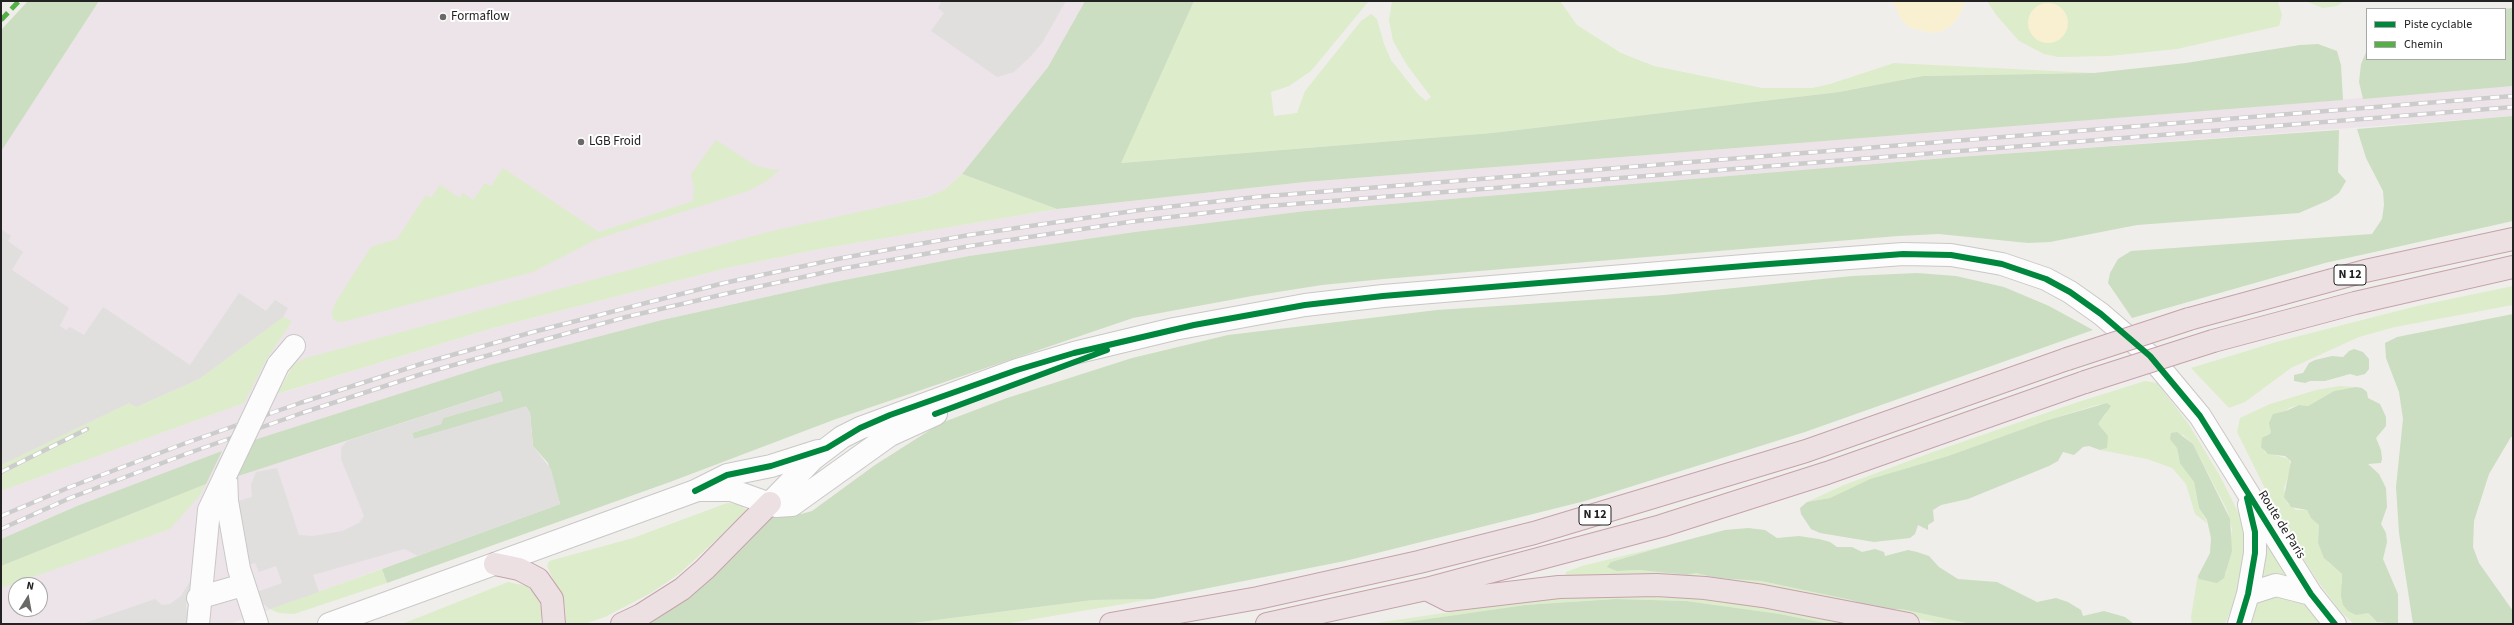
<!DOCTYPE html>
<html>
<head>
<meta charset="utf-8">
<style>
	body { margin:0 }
	#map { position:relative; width:2514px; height:625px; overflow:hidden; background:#f0eeeb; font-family:"Source Sans 3",sans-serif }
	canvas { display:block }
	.frame { position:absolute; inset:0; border:2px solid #222; pointer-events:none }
	.legend { position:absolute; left:2366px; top:8px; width:140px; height:52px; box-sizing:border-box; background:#fff; border:1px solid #a7a7a7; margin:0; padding:5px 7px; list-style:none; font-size:12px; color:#222 }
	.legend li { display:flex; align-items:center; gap:8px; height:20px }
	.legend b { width:20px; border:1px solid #a7a7a7 }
	.north { position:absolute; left:8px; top:577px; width:40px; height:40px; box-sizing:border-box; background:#fff; border:1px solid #a7a7a7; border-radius:50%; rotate:11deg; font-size:11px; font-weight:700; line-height:16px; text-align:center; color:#222 }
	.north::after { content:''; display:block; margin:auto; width:14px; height:18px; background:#6a6968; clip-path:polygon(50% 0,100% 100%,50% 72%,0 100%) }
</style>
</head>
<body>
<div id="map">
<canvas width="2514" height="625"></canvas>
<div class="frame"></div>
<ul class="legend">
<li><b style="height:5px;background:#00873e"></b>Piste cyclable</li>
<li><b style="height:5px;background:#55b145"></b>Chemin</li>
</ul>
<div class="north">N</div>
</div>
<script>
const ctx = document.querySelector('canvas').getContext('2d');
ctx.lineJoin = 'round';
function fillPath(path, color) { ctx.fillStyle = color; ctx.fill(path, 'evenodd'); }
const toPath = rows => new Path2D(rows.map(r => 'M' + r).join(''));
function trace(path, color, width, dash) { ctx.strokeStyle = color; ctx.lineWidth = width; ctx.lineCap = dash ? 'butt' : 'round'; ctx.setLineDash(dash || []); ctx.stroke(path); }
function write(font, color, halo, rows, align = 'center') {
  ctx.font = font + ' "Source Sans 3",sans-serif'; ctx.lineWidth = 4; ctx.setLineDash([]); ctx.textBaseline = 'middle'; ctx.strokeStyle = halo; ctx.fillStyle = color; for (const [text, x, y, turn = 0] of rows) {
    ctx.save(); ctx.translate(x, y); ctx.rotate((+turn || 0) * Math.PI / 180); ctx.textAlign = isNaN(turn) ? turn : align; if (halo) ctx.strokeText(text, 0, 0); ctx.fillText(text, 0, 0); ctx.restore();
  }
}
fillPath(toPath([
	[99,1,1085,1,1048,67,962,174,944,190,936,194,289,371,278,394,493,328,727,268,820,249,1057,209,1305,182,2513,86,2513,116,1958,157,1306,211,1135,232,969,256,829,283,662,320,301,456,500,391,560,504,230,624,1,624,1,566,206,484,77,506,1,539,1,491,244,403,1,489,1,151],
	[16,585,40,585,40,609,16,609]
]), '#ede4e9');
fillPath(toPath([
	[1194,1,1369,1,1311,71,1289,86,1271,92,1274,116,1297,113,1305,91,1361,21,1371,14,1377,19,1384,44,1391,60,1418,94,1426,101,1431,97,1407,65,1393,41,1389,20,1392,1,1560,1,1577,25,1621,53,1654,66,1762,88,1812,88,1830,84,1894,63,2094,73,1923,76,1839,92,1492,133,1120,163],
	[1987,1,2278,1,2282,15,2279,26,2177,49,2109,56,2058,57,2044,54,2019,41,1997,16],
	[2305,1,2345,1,2337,6,2323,8],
	[716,140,756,166,775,170,781,168,767,181,748,191,597,239,533,272,342,322,335,321,332,317,332,311,337,300,371,247,397,239,426,195,431,198,440,185,460,198,463,193,473,200,485,183,491,186,503,168,599,232,693,201,694,189,691,174],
	[962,174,1057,209,820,249,727,268,493,328,277,394,294,364,306,358,772,231,927,197,944,190],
	[2513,286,2513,305,2395,327,2359,337,2291,368,2245,402,2229,408,2191,368,2276,342,2417,306],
	[283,317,292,321,266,360,244,403,1,491,1,465,129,403,136,407,199,379],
	[2145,381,2157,383,2188,423,2220,476,2240,516,2244,536,2244,558,2236,597,2225,624,2192,624,2191,617,2198,574,2198,576,2226,574,2232,529,2227,510,2193,444,2182,434,2177,448,2179,459,2194,482,2199,508,2208,524,2195,514,2186,484,2172,468,2147,459,2100,450,2107,448,2098,424,2106,414,2100,404,2048,420,1948,456,1870,479,1830,498,1807,502,1844,485,1933,452,2072,404],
	[2339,386,2356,387,2334,391,2308,406,2299,405,2289,408,2270,427,2271,433,2266,435,2264,452,2289,459,2291,467,2284,488,2287,503,2296,510,2307,510,2319,525,2318,543,2329,563,2342,574,2341,584,2373,619,2383,624,2354,624,2341,612,2319,583,2288,535,2237,432,2240,418,2270,404,2316,390],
	[206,484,200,495,170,529,1,588,1,566],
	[727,503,739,504,748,511,679,574,651,593,605,617,584,624,566,624,565,606,547,566,549,561,633,538],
	[2261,531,2295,581,2258,580],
	[1672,544,1611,562,1617,571,1639,570,1686,575,1696,573,1716,578,1761,581,1851,600,1879,609,1901,609,1971,624,1943,624,1804,596,1565,577,1566,572,1582,566],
	[382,569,387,583,294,614,279,613,270,609],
	[508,582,527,586,539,597,542,613,540,624,402,624],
	[2266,595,2304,601,2326,624,2247,624,2252,605],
	[1619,596,1690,598,1759,607,1846,624,1830,624,1780,614,1686,601,1615,599,1525,605,1393,624,1369,624,1533,600],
	[1153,599,1005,624,905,624,1093,600]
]), '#ddeccb');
fillPath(toPath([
	[28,1,99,1,2,150,1,30],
	[1085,1,1194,1,1121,163,1492,133,1839,92,1923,76,2094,73,2186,63,2300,45,2318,44,2337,51,2341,65,2343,100,1305,182,1057,209,962,174,1048,67],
	[2513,8,2513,86,2363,99,2359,82,2361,64,2367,50,2367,59,2505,59,2505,9,2501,9],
	[2513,116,2513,221,2325,263,2132,318,2108,283,2110,273,2118,259,2131,251,2372,234,2382,219,2384,205,2383,191,2366,158,2357,129],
	[2339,130,2338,172,2346,181,2339,193,2329,200,2299,213,2137,225,2050,242,2028,243,1939,234,1898,236,1384,279,1322,285,1252,296,1133,318,836,419,670,482,387,583,382,569,560,504,548,463,533,446,530,413,526,407,414,439,412,433,441,424,443,418,503,401,500,391,235,477,254,440,490,365,662,320,829,283,969,256,1135,232,1306,211,1958,157],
	[1917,273,1956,276,2004,287,2049,306,2093,330,1805,432,1585,501,1345,561,1153,599,1093,600,905,624,645,624,678,605,704,585,770,517,781,513,801,514,812,511,875,465,941,423,1007,398,1132,358,1228,335,1437,310,1665,295,1852,276],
	[2513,314,2513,437,2511,437,2489,474,2474,521,2473,547,2479,563,2513,611,2513,624,2413,624,2399,533,2396,487,2403,419,2399,392,2386,358,2385,343,2397,337],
	[2354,349,2363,352,2369,359,2369,369,2365,374,2357,376,2350,374,2325,381,2310,381,2305,383,2294,381,2294,375,2303,373,2309,363,2315,360,2332,356,2343,357,2349,351],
	[2356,387,2362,388,2367,392,2368,398,2380,404,2386,417,2386,426,2376,438,2381,450,2382,459,2381,463,2368,464,2379,474,2386,488,2387,507,2381,524,2386,533,2387,542,2383,559,2398,594,2398,624,2377,622,2368,613,2356,615,2348,611,2343,605,2341,596,2342,574,2324,558,2318,543,2319,525,2311,518,2307,510,2291,507,2284,497,2291,461,2285,456,2268,454,2261,447,2262,438,2271,433,2269,423,2273,414,2286,411,2299,405,2308,406,2334,391],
	[2107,403,2111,406,2098,424,2108,436,2107,448,2100,450,2089,446,2083,447,2074,455,2063,452,2058,461,2049,466,1968,499,1941,505,1933,510,1934,521,1928,525,1928,530,1918,525,1915,534,1910,538,1874,542,1820,533,1811,529,1801,514,1800,508,1807,502,1830,498,1870,479,1948,456,2048,420],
	[2177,432,2193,444,2230,519,2232,551,2224,578,2217,583,2199,579,2198,576,2210,553,2211,538,2207,520,2199,508,2194,482,2180,463,2177,448,2170,439,2171,433],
	[222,451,206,484,1,566,1,539,77,506],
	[1748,528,1765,530,1777,538,1799,536,1819,539,1830,542,1837,547,1852,547,1862,552,1875,549,1884,552,1885,556,1908,550,1917,552,1929,556,1939,567,1958,579,1997,582,2037,602,2056,598,2068,602,2081,610,2083,616,2104,611,2125,617,2134,624,1971,624,1901,609,1879,609,1851,600,1761,581,1716,578,1696,573,1687,575,1639,570,1617,571,1607,567,1611,562,1672,544,1725,530],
	[1615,599,1686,601,1780,614,1830,624,1393,624,1525,605]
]), '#cbdec1');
fillPath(toPath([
	[1893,1,1964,1,1964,5,1959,16,1952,25,1942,31,1931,33,1909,27,1901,19],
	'2028 23a20 20 0 1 1 40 0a20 20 0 1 1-40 0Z'
]), '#f8f0d0');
fillPath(toPath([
	[942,1,1066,1,1042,43,1031,56,1014,72,997,77,931,31,944,13,938,8],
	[1,229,11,236,8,241,23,252,12,270,69,308,60,326,66,330,70,327,84,335,103,307,190,365,239,293,266,311,275,300,288,308,283,317,199,379,136,407,129,403,1,465],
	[500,391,503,401,443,418,441,424,412,433,414,439,526,406,530,413,533,446,551,469,560,504,418,556,404,549,313,575,319,592,270,609,255,597,254,593,282,583,276,566,259,572,255,563,246,566,234,502,252,497,251,485,256,472,277,468,299,535,313,536,342,531,359,523,364,516,341,459,341,448,347,441],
	[191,580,186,605,188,624,82,624,155,599,162,605,170,604,181,596]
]), '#e0dfde');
const minor = toPath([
	[278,365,294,346],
	[702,490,731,490,776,506,792,505,890,435,936,414],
	[770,503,813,459,842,437,860,428,1017,370,1074,353,1174,329,1305,305,1383,296,1756,265,1903,254,1951,255,2002,264,2046,279,2070,292,2101,314,2150,356,2200,416,2311,594,2335,624],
	[2248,594,2276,585,2311,594],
	[198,598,243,585],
	[198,624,209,510,226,474,227,501,239,569,257,624],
	[329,624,695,491,727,475,771,466,818,451],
	[2239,624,2248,594,2255,553,2255,532,2249,505]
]);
const highway = toPath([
	[2189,319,2365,271,2513,239],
	[2213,341,2355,303,2513,267],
	[495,564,519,569,538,579,552,599,554,624],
	[1426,589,1448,600,1559,587,1657,585,1705,588,1763,596,1908,624],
	[622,624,641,615,682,589,705,569,770,503],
	[1111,624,1258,598,1419,562,1534,533,1806,451,2067,359],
	[1267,624,1426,589,1661,526,1827,473,2085,382]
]);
trace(minor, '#c9c8c7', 24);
trace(highway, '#c5a2ac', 24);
trace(minor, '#fdfcfc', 22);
trace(highway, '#ece0e2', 22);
const rail = toPath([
	[1,472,87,429],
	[1,516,70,487,186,443,300,403,424,363,533,332,724,283,837,259,969,235,1140,210,1256,197,2513,96],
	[1,529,70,498,186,454,302,413,425,373,626,317,725,294,840,269,970,246,1129,222,1256,207,2513,107]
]);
trace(rail, '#ccc', 4.5);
trace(rail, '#fff', 3, [9]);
const minorBridge = toPath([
	[226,474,278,365]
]);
const highwayBridge = toPath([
	[2067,359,2189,319],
	[2085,382,2213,341]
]);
trace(minorBridge, '#c9c8c7', 24, []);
trace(highwayBridge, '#c5a2ac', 24, []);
trace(minorBridge, '#fdfcfc', 22);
trace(highwayBridge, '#ece0e2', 22);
trace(toPath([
	[1,20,19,1]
]), '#55b145', 5, [10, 5]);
trace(toPath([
	[935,414,1107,350],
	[695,491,727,475,771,466,827,448,860,428,890,415,1017,370,1074,353,1194,325,1305,305,1383,296,1756,265,1903,254,1951,255,2002,264,2046,279,2070,292,2101,314,2150,356,2200,416,2311,594,2335,624],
	[2239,624,2248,594,2255,553,2255,532,2247,498]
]), '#00873e', 6);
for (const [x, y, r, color] of [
	[443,17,4,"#6a6968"],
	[581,142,4,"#6a6968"]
]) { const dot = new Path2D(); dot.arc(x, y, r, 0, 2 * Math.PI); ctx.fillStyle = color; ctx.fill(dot); trace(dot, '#fff', 1.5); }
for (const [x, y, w] of [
	[2350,275,32],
	[1595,515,32]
]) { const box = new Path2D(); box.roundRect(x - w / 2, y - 10, w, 20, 3); ctx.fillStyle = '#fff'; ctx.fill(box); trace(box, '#222', 1); }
write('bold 12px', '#222', null, [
	["N 12",2350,275],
	["N 12",1595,515]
]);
write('13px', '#222', '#fff', [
	["Formaflow",451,17],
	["LGB Froid",589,142]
], 'left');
write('13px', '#222', '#fff', [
	["Route de Paris",2281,525,58]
]);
</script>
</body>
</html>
